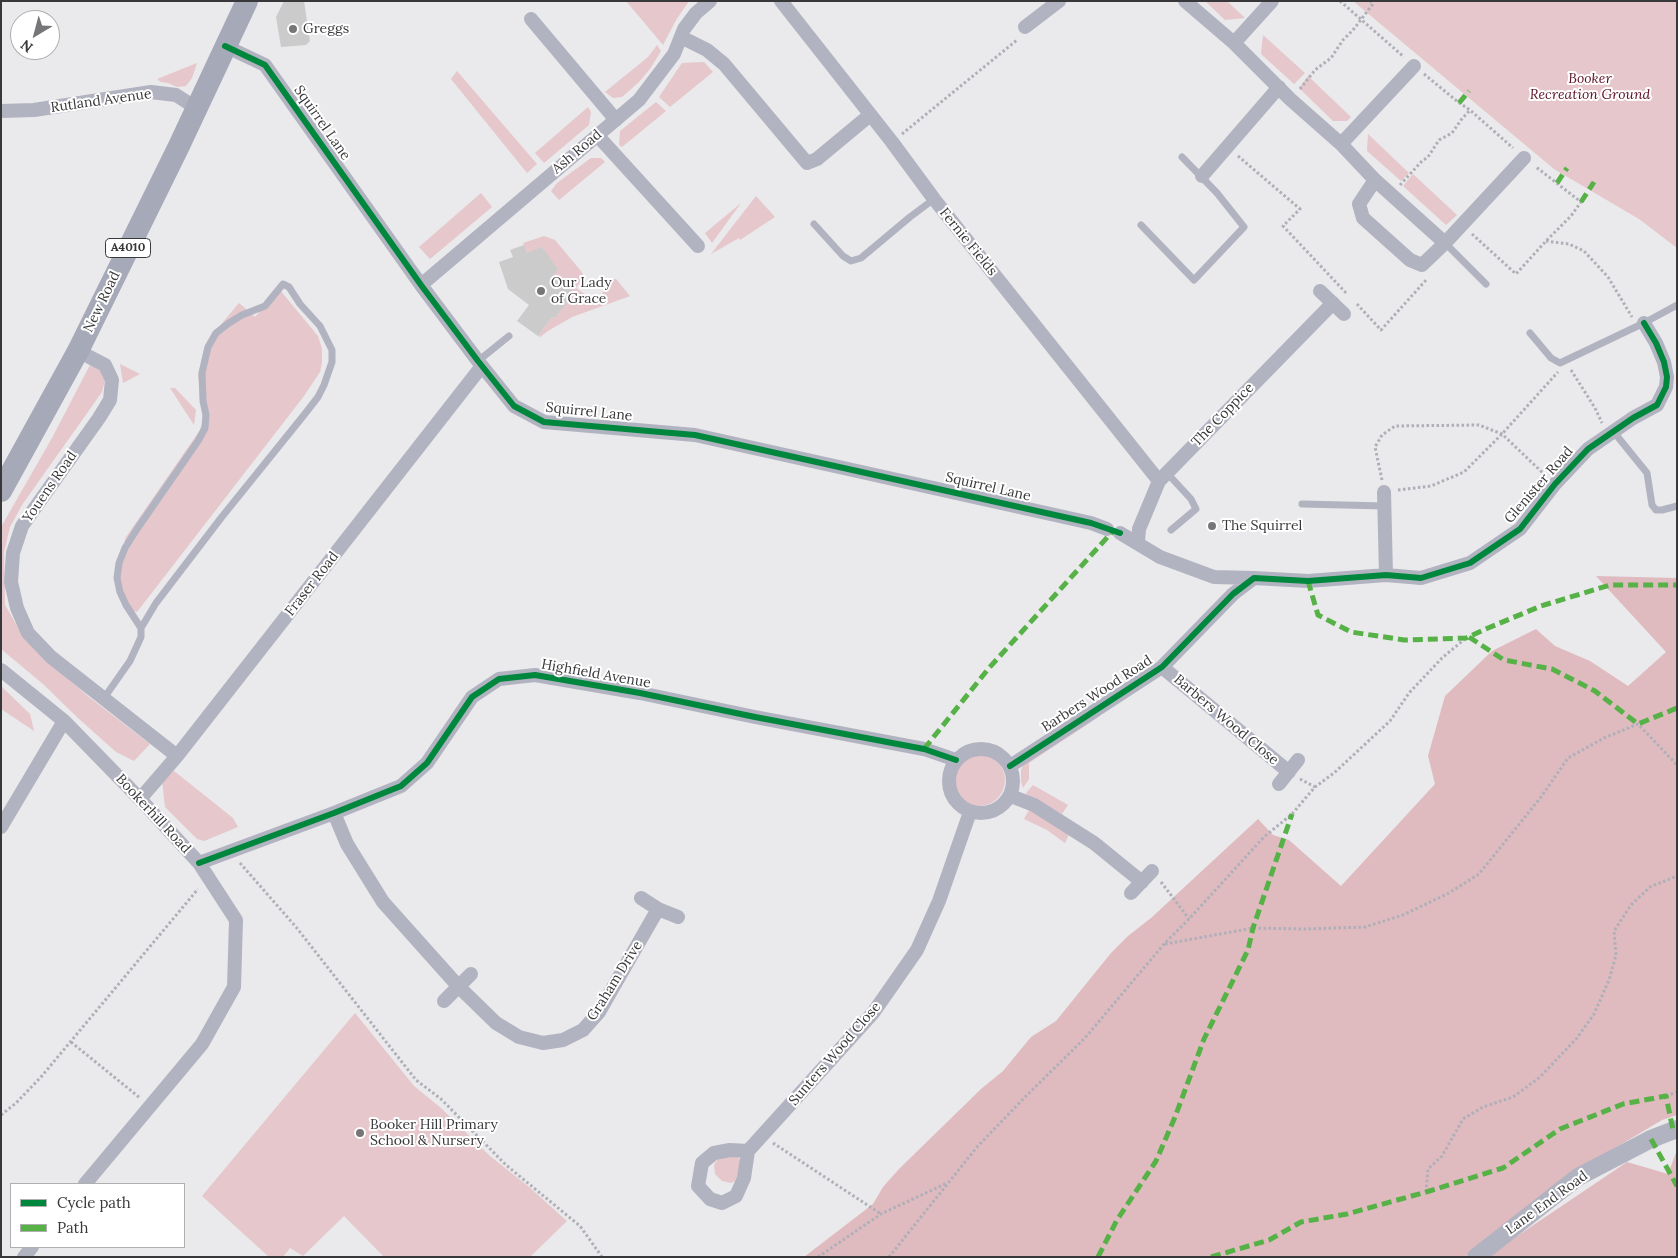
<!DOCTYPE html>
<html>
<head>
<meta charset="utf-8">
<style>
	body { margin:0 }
	#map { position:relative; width:1678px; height:1258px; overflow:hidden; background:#eae9eb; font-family:Lora,serif }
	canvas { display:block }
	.frame { position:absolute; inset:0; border:2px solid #383739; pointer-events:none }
	.legend { position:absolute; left:10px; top:1183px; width:175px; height:65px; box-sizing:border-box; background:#fff; border:1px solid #afafb0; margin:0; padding:6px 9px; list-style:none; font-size:15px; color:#383739 }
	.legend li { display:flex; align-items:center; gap:10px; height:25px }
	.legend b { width:25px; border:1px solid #afafb0 }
	.north { position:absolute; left:10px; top:10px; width:50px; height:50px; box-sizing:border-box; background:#fff; border:1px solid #afafb0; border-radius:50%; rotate:217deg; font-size:14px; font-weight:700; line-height:20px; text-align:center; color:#383739 }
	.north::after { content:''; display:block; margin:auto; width:18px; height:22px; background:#767577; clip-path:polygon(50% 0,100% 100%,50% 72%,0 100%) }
</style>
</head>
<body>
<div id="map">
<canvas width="1678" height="1258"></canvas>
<div class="frame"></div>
<ul class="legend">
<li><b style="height:6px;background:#00873e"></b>Cycle path</li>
<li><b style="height:6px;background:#56b246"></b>Path</li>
</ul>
<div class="north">N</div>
</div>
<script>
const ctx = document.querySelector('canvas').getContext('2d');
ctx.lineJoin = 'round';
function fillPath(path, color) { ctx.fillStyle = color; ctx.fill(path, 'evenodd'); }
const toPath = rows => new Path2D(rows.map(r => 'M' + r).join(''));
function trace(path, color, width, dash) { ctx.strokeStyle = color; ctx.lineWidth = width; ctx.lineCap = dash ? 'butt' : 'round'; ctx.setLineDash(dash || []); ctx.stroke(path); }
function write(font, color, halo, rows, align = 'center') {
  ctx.font = font + ' Lora,serif'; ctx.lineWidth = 4; ctx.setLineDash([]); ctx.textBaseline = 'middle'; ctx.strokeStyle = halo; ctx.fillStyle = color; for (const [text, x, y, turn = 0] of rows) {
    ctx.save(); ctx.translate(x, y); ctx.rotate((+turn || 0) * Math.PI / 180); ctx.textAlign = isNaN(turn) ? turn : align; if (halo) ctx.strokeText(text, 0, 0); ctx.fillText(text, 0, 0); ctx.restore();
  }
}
fillPath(toPath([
	[626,1,689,1,676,20,663,45],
	[1205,1,1227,1,1245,18,1225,20],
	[1353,1,1677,1,1677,248,1639,219,1554,169],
	[1263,35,1305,73,1294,84,1261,54],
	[657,45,661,51,650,69,639,82,622,97,613,98,605,92,648,57],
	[704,62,713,72,670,107,659,97,682,63],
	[197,63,192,78,186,86,177,87,168,83,161,82,157,79],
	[457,71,537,164,527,173,451,79],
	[1308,76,1351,117,1347,121,1333,121,1299,88],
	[656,102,666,111,622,147,619,145,620,131],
	[588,107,591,112,589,125,544,163,535,153],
	[1368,134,1409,173,1401,181,1367,151],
	[591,158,601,158,605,162,559,200,551,191,557,183],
	[1413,174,1457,215,1446,225,1403,186],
	[481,193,492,207,430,259,419,247],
	[756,196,775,217,740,240,739,238,711,254],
	[741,203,712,243,705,233],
	[544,236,555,240,581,271,583,275,582,279,576,288,596,302,613,279,616,279,630,296,572,317,548,331,540,337,538,336,552,317,555,318,573,293,557,280,550,279,558,269,542,248,527,253,523,243],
	[279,289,318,336,322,349,322,362,320,372,304,396,137,612,129,609,119,595,117,563,126,537,200,430,203,419,198,375,204,349,213,334,239,303,255,317],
	[120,364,140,374,123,383],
	[90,365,96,366,106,376,102,392,22,505,10,527,4,552,5,605,19,629,36,651,89,697,150,744,134,761,116,752,78,718,43,684,1,649,1,527,52,438],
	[170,388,175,388,196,410,194,425],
	[1,686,30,714,34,731,1,709],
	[1098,714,1100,716,1029,763,1029,779,1023,788,1021,781,1021,770,1024,762],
	'953 780a26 26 0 1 1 52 0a26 26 0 1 1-52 0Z',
	[174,771,233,818,238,827,204,841,197,839,165,807,162,781],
	[1033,785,1068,805,1062,814,1028,796,1026,793],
	[1029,810,1070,832,1065,843,1047,830,1024,819],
	[355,1013,414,1086,441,1108,490,1156,529,1187,567,1221,530,1257,384,1257,344,1216,303,1256,290,1248,283,1257,269,1257,202,1196],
	[724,1154,738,1157,743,1165,735,1181,731,1183,722,1181,715,1174,714,1165,719,1157]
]), '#e5c7cc');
fillPath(toPath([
	[1596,576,1677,578,1677,1115,1662,1120,1573,1173,1480,1243,1465,1257,804,1257,873,1204,883,1187,899,1169,981,1089,1003,1071,1031,1037,1056,1021,1111,953,1128,936,1151,918,1258,819,1273,835,1289,840,1341,886,1435,784,1428,756,1445,696,1492,651,1536,629,1555,646,1590,661,1628,686,1666,652],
	[1677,1150,1677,1257,1486,1257,1627,1162,1668,1174]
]), '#dfbbc0');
fillPath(toPath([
	[284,1,304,1,310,41,306,45,281,47,276,17],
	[524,245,527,253,542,247,558,269,552,277,574,293,555,318,552,317,538,336,517,321,529,305,508,289,499,262,513,257,510,250]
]), '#cccbcc');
trace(toPath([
	[1340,1,1404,57],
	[1424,74,1458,102,1470,110,1513,148],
	[1300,89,1315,70,1331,58,1343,40,1353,30,1373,4,1370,1],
	[902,134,1017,40],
	[1238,156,1300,209,1283,226,1347,294],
	[1400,185,1422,161,1428,157,1439,140,1452,133,1461,120,1470,110],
	[1472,234,1516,274,1546,241,1571,216,1581,202,1536,167],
	[1546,241,1569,244,1584,251,1608,277,1632,317],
	[1357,304,1381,330,1427,279],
	[1571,370,1595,408,1602,423],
	[1382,480,1375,447,1382,435,1395,426,1479,425,1502,434,1545,475],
	[1398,490,1431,486,1464,472,1502,434,1558,372],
	[1300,779,1315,787],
	[240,863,296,927,416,1080,441,1099,506,1165,580,1226,602,1257],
	[1161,882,1189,919],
	[1165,944,1253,928,1305,929,1365,927,1403,915,1449,893,1479,874,1541,797,1568,758,1604,738,1638,724,1677,765],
	[71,1042,140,1098],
	[1666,1096,1677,1092],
	[1,1115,16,1103,41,1077,198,889],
	[773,1143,881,1214],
	[1426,1192,1428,1169,1442,1156,1463,1119,1483,1107,1513,1097,1540,1077,1577,1038,1594,1014,1609,980,1616,955,1614,931,1631,905,1650,887,1677,876],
	[818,1257,881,1214,947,1183],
	[889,1257,977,1147,1026,1096,1085,1038,1164,944,1189,919,1264,837,1292,814,1315,787,1334,773,1390,721,1409,693,1442,658,1466,638]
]), '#aeafb8', 3, [2.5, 2.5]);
trace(toPath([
	[814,224,843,256,851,261,861,258,910,217,934,199],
	[1141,225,1194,280,1244,227,1217,193,1182,157],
	[1445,243,1486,284],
	[1530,333,1551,358,1560,363,1644,323,1677,305],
	[478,361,509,336],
	[1613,431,1647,473,1652,505,1656,510,1662,510,1677,506],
	[1167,473,1191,499,1196,509,1171,530],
	[1302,504,1385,506],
	[104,698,130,661,141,637,141,628,126,605,120,592,117,578,119,563,125,548,137,529,198,441,205,428,206,415,203,401,202,373,208,347,216,333,229,323,242,315,265,306,283,284,289,287,300,304,320,326,332,350,332,362,324,385,318,397,304,415,221,518,156,603,141,628]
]), '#b1b3c0', 7);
trace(toPath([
	[781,1,892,142,934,199,1159,481],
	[1185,1,1234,43,1290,99,1341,144,1375,180,1445,243,1422,265,1410,260,1363,218,1359,204,1375,180],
	[531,19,616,120],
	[1025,27,1059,1],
	[681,37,707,50,724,64,807,163,817,159,870,115],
	[1234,43,1272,1],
	[225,46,265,65,421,285,478,361,514,406,544,422,695,435,1091,523,1107,529],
	[1,111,34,110,151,92,176,95,196,108],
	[597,135,698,246],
	[1341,144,1414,66],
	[1202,176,1279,87],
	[1445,243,1524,158],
	[421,285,639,100,674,54,684,29,696,13,710,1],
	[1320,291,1344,314],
	[78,351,105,365,112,380,110,400,99,418,22,526,13,553,11,582,17,608,28,633,51,657,177,756],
	[1384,492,1386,575],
	[1120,533,1160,557,1214,577,1254,578],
	[1138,542,1139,529,1159,481,1333,303],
	[1162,667,1289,772],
	[1,670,64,721,140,799,199,863,236,920,234,987,202,1044,85,1184],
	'949 781a32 32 0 1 1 64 0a32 32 0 1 1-64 0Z',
	[1010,766,1162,667,1233,594,1254,578,1308,581,1386,575,1421,578,1470,563,1520,529,1555,484,1588,449,1633,418,1657,405,1666,387,1667,377,1664,362,1656,343,1644,323],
	[1279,784,1298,760],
	[1011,796,1034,805,1094,843,1142,882],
	[140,799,177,756,482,366],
	[334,813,347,844,383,902,459,987,496,1023,519,1037,543,1043,563,1040,583,1030,599,1012,658,909],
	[1,827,64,721],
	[199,863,334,813,401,786,427,763,472,697,499,679,535,675,640,693,755,717,924,749,956,760],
	[1131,893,1152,871],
	[641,898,658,909,678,917],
	[444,1001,471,974],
	[748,1151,730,1150,714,1153,702,1163,698,1186,710,1199,722,1203,736,1196,744,1178,748,1151,873,1013,917,950,939,901,970,812],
	[24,1257,32,1247]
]), '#b1b3c0', 14);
trace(toPath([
	[1476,1257,1578,1177,1651,1139,1677,1129]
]), '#b1b3c0', 18);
trace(toPath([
	[1,491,78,351,178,148,247,1]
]), '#a6a9b8', 22);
trace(toPath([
	[1459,103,1469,91],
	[1557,183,1567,168],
	[1581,202,1594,182],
	[1308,581,1318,615,1351,632,1404,640,1466,638,1488,628,1541,606,1610,585,1677,585],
	[1469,637,1504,660,1552,669,1595,691,1638,724,1677,708],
	[924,749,989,668,1113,531],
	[1651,1139,1677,1186],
	[1098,1257,1117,1220,1156,1161,1175,1117,1204,1039,1248,950,1253,928,1292,814],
	[1211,1257,1269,1240,1301,1222,1347,1214,1426,1192,1503,1168,1560,1129,1623,1104,1666,1096,1673,1130]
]), '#56b246', 5, [10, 5]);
trace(toPath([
	[225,46,265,65,421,285,478,361,514,406,544,422,695,435,1091,523,1120,533],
	[1010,766,1162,667,1233,594,1254,578,1308,581,1386,575,1421,578,1470,563,1520,529,1555,484,1588,449,1633,418,1657,405,1666,387,1667,377,1664,362,1656,343,1644,323],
	[199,863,334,813,401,786,427,763,472,697,499,679,535,675,640,693,755,717,924,749,956,760]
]), '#00873e', 6);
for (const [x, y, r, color] of [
	[293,29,5,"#767577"],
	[541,291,5,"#767577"],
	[1212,526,5,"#767577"],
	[360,1133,5,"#767577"]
]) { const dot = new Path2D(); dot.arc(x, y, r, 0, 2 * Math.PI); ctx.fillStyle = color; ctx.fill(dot); trace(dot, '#fff', 2); }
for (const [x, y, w] of [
	[128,248,45]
]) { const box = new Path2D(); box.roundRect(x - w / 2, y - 9.5, w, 19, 4); ctx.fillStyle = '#fff'; ctx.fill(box); trace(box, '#383739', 1); }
write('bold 12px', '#383739', null, [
	["A4010",128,248]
]);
write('14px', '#383739', '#fff', [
	["Greggs",303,29],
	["Our Lady",551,283],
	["of Grace",551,299],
	["The Squirrel",1222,526],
	["Booker Hill Primary",370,1125],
	["School & Nursery",370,1141]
], 'left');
write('italic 14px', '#5d1025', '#fff', [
	["Booker",1590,79],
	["Recreation Ground",1590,95]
]);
write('14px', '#383739', '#fff', [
	["Rutland Avenue",101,101,-8],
	["Squirrel Lane",322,123,55],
	["Ash Road",577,152,-40],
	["Fernie Fields",968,242,51],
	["New Road",102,302,-64],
	["Squirrel Lane",589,412,6],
	["The Coppice",1223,415,-46],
	["Glenister Road",1539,485,-49],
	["Youens Road",50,487,-55],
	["Squirrel Lane",988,487,13],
	["Fraser Road",312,584,-52],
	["Highfield Avenue",596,674,10],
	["Barbers Wood Road",1097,694,-33],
	["Barbers Wood Close",1226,720,40],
	["Bookerhill Road",153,814,47],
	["Graham Drive",615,981,-58],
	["Sunters Wood Close",835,1054,-49],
	["Lane End Road",1547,1203,-36]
]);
</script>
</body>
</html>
